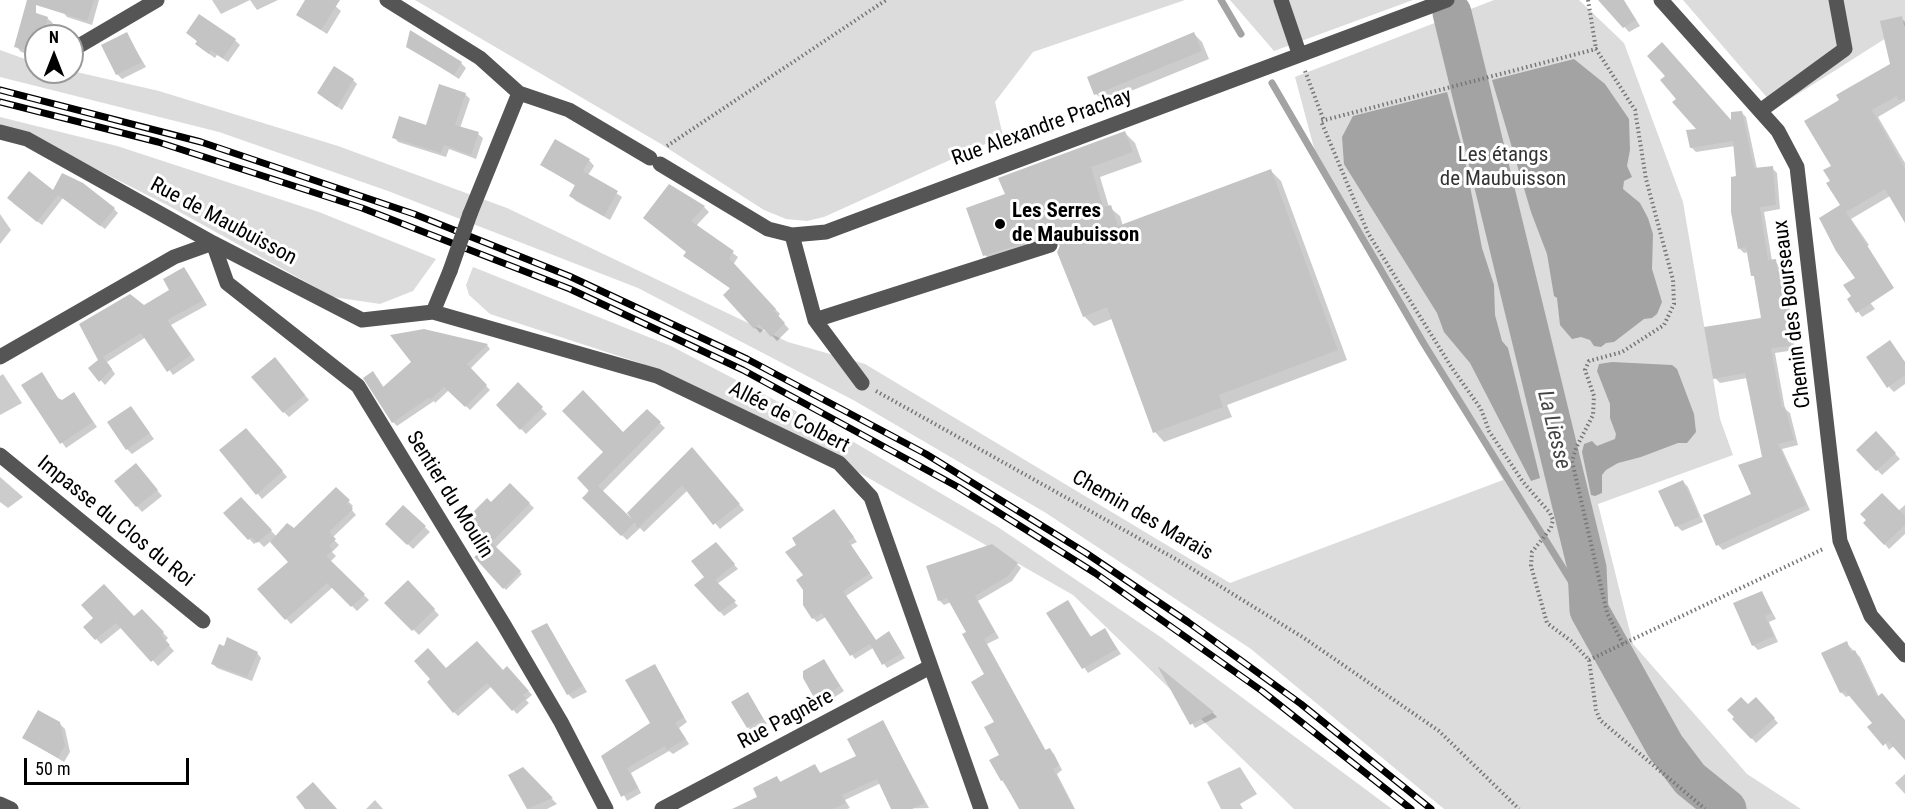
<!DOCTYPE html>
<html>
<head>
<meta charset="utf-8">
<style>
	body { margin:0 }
	#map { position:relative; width:1905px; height:809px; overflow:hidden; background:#fff; font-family:"Roboto Condensed",sans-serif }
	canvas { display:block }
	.north { position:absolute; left:24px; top:24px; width:60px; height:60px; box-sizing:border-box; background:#fff; border:2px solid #999; border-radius:50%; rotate:0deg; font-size:16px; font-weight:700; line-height:24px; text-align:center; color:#000 }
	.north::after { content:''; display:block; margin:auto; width:21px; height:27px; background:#000; clip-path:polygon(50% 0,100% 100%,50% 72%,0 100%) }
	.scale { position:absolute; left:24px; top:758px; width:165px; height:27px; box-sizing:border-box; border:3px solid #000; border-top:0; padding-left:8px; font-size:18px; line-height:21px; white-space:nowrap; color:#000; -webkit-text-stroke:4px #fff; paint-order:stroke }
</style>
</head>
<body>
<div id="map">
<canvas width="1905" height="809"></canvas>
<div class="north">N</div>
<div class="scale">50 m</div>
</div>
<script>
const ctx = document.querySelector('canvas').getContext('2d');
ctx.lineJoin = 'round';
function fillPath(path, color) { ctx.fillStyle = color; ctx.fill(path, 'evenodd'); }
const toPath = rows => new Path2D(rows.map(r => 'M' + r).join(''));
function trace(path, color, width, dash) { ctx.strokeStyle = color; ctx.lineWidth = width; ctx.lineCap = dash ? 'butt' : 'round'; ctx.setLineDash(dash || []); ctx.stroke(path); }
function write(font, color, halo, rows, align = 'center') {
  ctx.font = font + ' "Roboto Condensed",sans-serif'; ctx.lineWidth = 6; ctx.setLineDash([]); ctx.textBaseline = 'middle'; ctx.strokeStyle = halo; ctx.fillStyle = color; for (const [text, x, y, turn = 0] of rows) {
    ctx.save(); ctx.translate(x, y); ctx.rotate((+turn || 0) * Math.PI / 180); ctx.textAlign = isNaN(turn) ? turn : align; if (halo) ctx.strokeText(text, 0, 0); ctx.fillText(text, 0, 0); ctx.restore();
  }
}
fillPath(toPath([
	[415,0,1185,0,1033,52,995,102,1003,136,824,217,807,221,786,219,764,210,661,144],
	[1230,0,1413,0,1274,51],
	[1494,0,1579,0,1624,43,1683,202,1720,419,1733,455,1598,504,1633,644,1747,774,1801,809,1444,809,1251,649,1046,513,855,401,638,288,388,191,219,132,0,77,0,50,36,63,36,72,72,71,159,91,338,146,507,208,788,342,865,364,1230,583,1503,480,1318,163,1295,77],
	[1683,0,1905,0,1905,26,1776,108],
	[0,117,117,146,319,212,436,259,413,291,380,304,333,297,167,205,27,134,0,127],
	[473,267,671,346,840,434,998,527,1162,638,1392,809,1294,809,1073,595,809,444,640,363,490,314,469,295,466,285]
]), '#dcdcdc');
fillPath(toPath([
	[1574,59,1605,84,1629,119,1630,150,1627,166,1632,177,1624,181,1623,189,1640,203,1648,218,1653,234,1652,269,1662,302,1657,314,1652,318,1644,319,1614,342,1606,343,1601,347,1594,346,1590,340,1581,337,1572,339,1560,325,1557,298,1554,296,1547,254,1531,212,1492,80],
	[1447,92,1464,155,1482,248,1494,285,1495,315,1502,341,1508,348,1540,478,1531,481,1470,363,1444,332,1437,313,1344,164,1342,137,1353,116],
	[1612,362,1672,365,1677,369,1694,414,1696,432,1687,443,1678,443,1641,457,1618,463,1606,470,1602,475,1602,493,1595,496,1591,495,1582,452,1584,444,1592,441,1597,446,1615,439,1616,434,1610,418,1610,404,1597,371,1599,364]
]), '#a3a3a3');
fillPath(toPath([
	[66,0,99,0,92,25,67,17,63,12],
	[212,0,278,0,257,10,250,0,221,14],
	[307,0,328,0,341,11,327,34,298,15],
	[1600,0,1624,0,1640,26,1629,32],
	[47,18,53,23,49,36,36,36,36,56,21,52,16,46],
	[1901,18,1905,22,1905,101,1878,117,1905,163,1905,216,1890,196,1851,219,1869,245,1848,261,1842,205,1832,181,1841,101,1891,65],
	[126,33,146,67,122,79,117,74],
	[188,33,235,40,240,45,228,62,217,55,215,58,202,49,197,44,198,42],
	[1194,34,1202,42,1209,59,1104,102,1096,94,1089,78],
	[407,46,461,63,466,68,459,79],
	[353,80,357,84,342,110,323,97],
	[465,94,470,99,460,128,478,134,483,138,476,159,449,149,446,157,398,142,394,137,427,126],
	[1741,112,1746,117,1757,169,1772,168,1777,173,1780,209,1764,212,1772,261,1780,265,1781,274,1786,278,1795,350,1775,353,1785,409,1790,413,1798,445,1782,449,1810,510,1723,550,1718,545,1705,516,1753,495,1764,458,1747,378,1720,383,1715,378,1763,319,1749,252,1744,253,1739,248,1735,146,1696,152,1691,147,1733,123],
	[1125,133,1135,143,1142,162,1100,177,1109,207,1120,216,1123,226,1271,171,1281,181,1347,360,1227,405,1232,417,1164,442,1155,432,1112,319,1094,326,1084,316,1058,252,1060,244,995,265,985,255,1007,195],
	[589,160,594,166,588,175,622,197,610,220,576,201,570,195,576,186,542,165],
	[53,192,114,209,118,213,105,229,63,198,42,225,13,203],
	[704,207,709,212,696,226,738,257,733,265,780,314,778,317,789,329,777,341,765,328,760,333,725,295,731,289,690,260,687,252,650,223],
	[0,214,11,230,0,244],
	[184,269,207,305,171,325,195,360,173,375,146,337,107,362,115,374,105,385,90,368,100,361,81,324,144,307,171,290],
	[1865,296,1875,309,1862,317,1849,299],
	[424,331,487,345,490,349,470,369,490,390,470,410,449,390,435,403,434,401,397,426,393,422,377,377,384,388,413,362],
	[1905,362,1905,384,1894,392,1889,387],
	[280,364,309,400,289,417,284,412],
	[3,374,22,403,0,415,0,376],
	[41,374,60,401,78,399,97,427,66,448,23,386],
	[518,385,547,414,526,434,498,405],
	[131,408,154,439,132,454,127,449],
	[647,411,665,428,602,492,636,525,697,454,744,510,720,529,688,490,644,532,640,528,627,540,584,498,623,434],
	[1876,433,1900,459,1882,475,1858,450],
	[251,435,287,477,262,499,221,450],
	[141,471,162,496,142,512,116,482],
	[0,477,23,497,8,508,0,502],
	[1683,482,1688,487,1703,522,1682,531,1677,526],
	[510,485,534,508,495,548,522,574,506,590,476,557,489,547,468,524],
	[336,489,353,506,351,509,356,515,332,538,339,545,332,552,336,556,330,562,369,600,357,611,333,587,291,624,259,589,290,562,271,541,264,547,258,541,254,544,225,513,241,499,277,537,294,530],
	[1905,505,1905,534,1889,549,1865,523,1898,511],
	[404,507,430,532,413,549,387,524],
	[838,515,857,542,851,545,873,578,846,596,876,641,889,633,905,658,887,668,873,648,855,659,826,617,817,622,813,618,805,576],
	[720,548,738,569,717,584,738,606,724,616,696,586,706,578],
	[1017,564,1021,568,1012,581,978,601,999,638,987,644,1046,751,1050,750,1054,754,1062,770,1057,774,1075,809,1020,809,1002,780,1001,755,986,675,969,632,951,602,944,605,939,600],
	[408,582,439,615,419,635,386,603],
	[1762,593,1776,619,1769,622,1778,642,1758,650,1753,645],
	[1068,602,1092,638,1105,630,1121,654,1088,673,1048,614],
	[142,611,168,638,165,641,174,651,158,666,122,627,101,644,85,627,95,618,134,618],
	[547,624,587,692,573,699,568,694],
	[1846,643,1860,657,1879,697,1905,721,1905,737,1889,750,1874,723,1851,695,1846,697,1841,692],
	[257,653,261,658,252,681,217,668,213,664],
	[824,661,844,691,822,705,817,700],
	[654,666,687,722,679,728,689,744,673,754,669,751,631,773,641,793,627,801,603,756,652,724],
	[507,668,532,695,526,700,529,703,517,714,492,686,458,716,454,712,446,669,503,672],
	[1161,671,1213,713,1217,717,1195,728],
	[747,694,767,724,753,732,748,727],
	[1756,699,1778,723,1756,743,1734,719],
	[883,722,929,808,893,809,881,783,845,800,850,808,847,809,735,809,759,797,777,778,782,783,815,766,821,774,858,757],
	[59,723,65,729,70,752,64,762,24,738],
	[1240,767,1257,794,1240,804,1243,809,1221,809,1207,782],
	[522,769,557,804,547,809,528,809,510,775],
	[1905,774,1905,794,1895,783],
	[375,800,383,809,366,809]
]), '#0003');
trace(toPath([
	[1221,0,1241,34],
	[1272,83,1424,344,1589,610]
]), '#a3a3a3', 7);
trace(toPath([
	[1452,13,1587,568,1589,610,1665,746,1690,779,1727,809]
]), '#a3a3a3', 39);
fillPath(toPath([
	[27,0,94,0,87,21,36,5,36,13,48,17,43,36,36,36,36,53,14,47],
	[305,0,340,0,321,30,296,15],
	[1598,0,1623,0,1636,20,1623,28],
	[199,14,236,39,223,58,211,50,209,54,195,44,197,41,186,33],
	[1902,16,1905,30,1905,99,1898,100,1897,96,1872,110,1905,169,1905,223,1885,189,1846,212,1894,288,1856,313,1847,299,1851,296,1843,285,1855,278,1836,251,1819,218,1840,205,1826,183,1830,181,1823,170,1831,166,1804,121,1839,100,1836,95,1890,64,1880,21],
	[410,30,462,62,454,75,406,47],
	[127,32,142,62,116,75,101,45],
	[1194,32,1202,51,1094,95,1087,77],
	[1662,42,1731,120,1731,112,1742,111,1754,168,1773,166,1776,205,1760,207,1768,260,1776,259,1778,272,1781,271,1791,346,1771,348,1782,408,1785,407,1794,440,1778,444,1806,505,1716,546,1703,515,1751,494,1738,465,1762,457,1745,373,1713,379,1704,327,1761,318,1754,276,1751,276,1746,247,1738,249,1731,212,1731,177,1736,176,1733,141,1690,148,1686,130,1696,129,1672,102,1676,99,1660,80,1665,76,1647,56],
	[334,66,354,79,337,107,317,93],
	[439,84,466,93,455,125,479,132,471,155,444,145,441,153,392,138,399,116,426,125],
	[1125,131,1133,152,1091,167,1103,207,1111,205,1118,226,1271,169,1338,350,1219,395,1223,407,1153,433,1107,307,1083,317,1057,252,1060,246,1057,238,1050,235,983,256,966,208,1005,194,998,178],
	[555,139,590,159,583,171,618,191,604,216,569,196,575,185,540,165],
	[29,171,53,190,62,173,83,183,115,208,100,226,58,195,37,222,7,198],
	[669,184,705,206,691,221,734,251,729,258,776,309,774,311,785,323,771,337,759,324,754,329,723,295,730,288,683,256,686,252,643,218],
	[184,267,204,300,167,320,191,355,167,372,141,333,103,357,112,369,99,382,88,368,98,360,79,324,130,294,144,305,169,290,163,279],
	[424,329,488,344,467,364,487,385,465,407,444,387,430,400,430,397,392,423,363,378,373,371,383,387,411,362,390,335],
	[1890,340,1905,362,1905,375,1887,388,1866,357],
	[275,357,305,395,283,413,251,377],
	[42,372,58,398,62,400,74,392,93,422,60,444,21,385],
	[518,382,543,407,520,430,496,405],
	[583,390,623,432,647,409,661,422,598,486,632,519,627,513,692,447,740,504,713,525,682,485,638,528,634,523,621,536,582,498,589,491,577,478,603,452,562,411],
	[131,406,150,433,126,450,107,422],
	[246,428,283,471,256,495,219,450],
	[1876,431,1896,453,1876,471,1856,450],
	[136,463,158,490,136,507,114,481],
	[1683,480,1699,517,1675,527,1658,491],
	[510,483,530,503,487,547,466,524,475,515,472,513,487,498,491,502],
	[336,487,350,500,347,503,353,509,329,532,336,539,329,546,333,550,326,556,365,594,351,607,327,583,285,620,257,589,288,562,270,542,287,523,294,528],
	[1882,493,1905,516,1905,525,1884,545,1863,523,1866,520,1860,514],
	[241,497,272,530,257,543,252,537,248,540,223,513],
	[403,505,426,526,407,545,385,524],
	[834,509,854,537,848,541,870,573,843,591,876,640,889,631,902,653,882,665,870,644,850,656,822,613,812,619,803,605,803,590,796,580,803,575,785,552,796,545,792,538],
	[716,542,735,564,715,580,736,601,719,612,694,585,704,577,691,561],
	[492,543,521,571,503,589,474,557],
	[992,544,1018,563,1008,576,975,596,995,632,984,639,1045,750,1050,748,1059,765,1053,769,1074,809,1019,809,1003,780,1001,781,989,760,999,755,984,727,994,722,971,682,984,674,962,634,966,632,947,598,938,601,926,566],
	[408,580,435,609,412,631,384,603],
	[104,584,134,616,142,609,164,632,161,635,170,645,151,662,116,623,95,640,83,627,93,618,81,605],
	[1762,591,1772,613,1765,616,1774,636,1752,646,1733,603],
	[1068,600,1090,637,1105,628,1117,649,1082,669,1046,613],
	[547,623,583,686,567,695,531,631],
	[227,637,258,652,247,677,211,664,219,644,224,646],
	[477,641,503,670,507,666,529,691,523,695,526,698,512,711,487,683,453,713,427,682,430,679,414,661,428,648,446,668],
	[1847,641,1851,652,1855,650,1877,697,1882,693,1905,720,1905,760,1888,741,1883,746,1867,727,1872,723,1845,691,1840,693,1821,653],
	[824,659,840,686,816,701,803,678,803,671],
	[655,664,684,717,675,723,686,739,667,750,665,746,627,768,638,788,621,797,601,756,650,723,625,680],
	[1158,667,1159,667,1214,712,1190,725],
	[748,692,763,718,747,728,731,702],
	[1741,697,1748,704,1756,697,1775,718,1751,739,1732,719,1734,717,1727,710],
	[38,710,60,722,65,746,58,758,22,738],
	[883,720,925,803,912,809,891,809,877,779,842,795,846,803,833,809,732,809,757,797,753,788,777,776,780,782,815,764,820,773,856,756,847,739],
	[523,767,553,798,527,809,508,775],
	[313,782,337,809,305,809,296,797]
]), '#c4c4c4');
trace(toPath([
	[1588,0,1596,49],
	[1305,71,1324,121],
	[667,146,886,0],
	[876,391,1181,562,1304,638,1439,731,1519,809],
	[1623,644,1607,613,1572,461,1576,448,1593,415,1594,396,1585,370,1589,361,1622,352,1664,325,1674,304,1673,280,1646,179,1635,110,1596,49,1321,121,1368,233,1452,368,1481,409,1489,431,1523,482,1550,513,1553,520,1551,528,1532,552,1531,566,1547,623,1571,641,1589,660,1596,710,1600,720,1705,809],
	[1589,660,1823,549]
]), '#777', 4, [1.5, 3]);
trace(toPath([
	[387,0,480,58,519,93,569,110,650,158],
	[1281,0,1299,53],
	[1661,0,1778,131,1797,167,1840,541,1871,616,1905,655],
	[72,50,157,0],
	[1760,111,1845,49,1836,0],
	[0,132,27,139,213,243,362,320,433,312,657,376,839,463,871,497,981,809],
	[660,164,768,229,792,235,826,232,1447,0],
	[470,214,519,93],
	[792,235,815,320,862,383],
	[433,312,450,271],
	[815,320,1050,245],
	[0,357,174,257,213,243,227,283,358,386,504,625,561,722,606,809],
	[0,455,203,621],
	[0,804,11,809],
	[662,809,930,667]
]), '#555', 15);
const rail = toPath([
	[0,90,201,142,414,214,569,276,747,359,926,454,1086,553,1188,622,1301,704,1431,809],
	[0,102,158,142,362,208,570,289,743,370,958,487,1095,573,1262,691,1411,809]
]);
trace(rail, '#000', 7);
trace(rail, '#fff', 4.5, [14]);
trace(toPath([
	[450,271,470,214]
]), '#555', 15);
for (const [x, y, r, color] of [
	[1000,224,6,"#000"]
]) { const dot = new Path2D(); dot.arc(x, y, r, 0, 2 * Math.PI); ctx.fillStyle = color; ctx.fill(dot); trace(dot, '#fff', 2); }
write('21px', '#000', '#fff', [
	["Rue Alexandre Prachay",1042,128,-20],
	["Rue de Maubuisson",223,222,28],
	["Chemin des Bourseaux",1793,314,-97],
	["Allée de Colbert",789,418,27],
	["Sentier du Moulin",449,495,58],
	["Chemin des Marais",1142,516,30],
	["Impasse du Clos du Roi",115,522,39],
	["Rue Pagnère",786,720,-28]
]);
write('21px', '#333', '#fff', [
	["Les étangs",1503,156],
	["de Maubuisson",1503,180]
]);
write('bold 21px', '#000', '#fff', [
	["Les Serres",1012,212],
	["de Maubuisson",1012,236]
], 'left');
write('italic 22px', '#444', '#fff', [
	["La Liesse",1553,430,76]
]);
</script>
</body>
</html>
